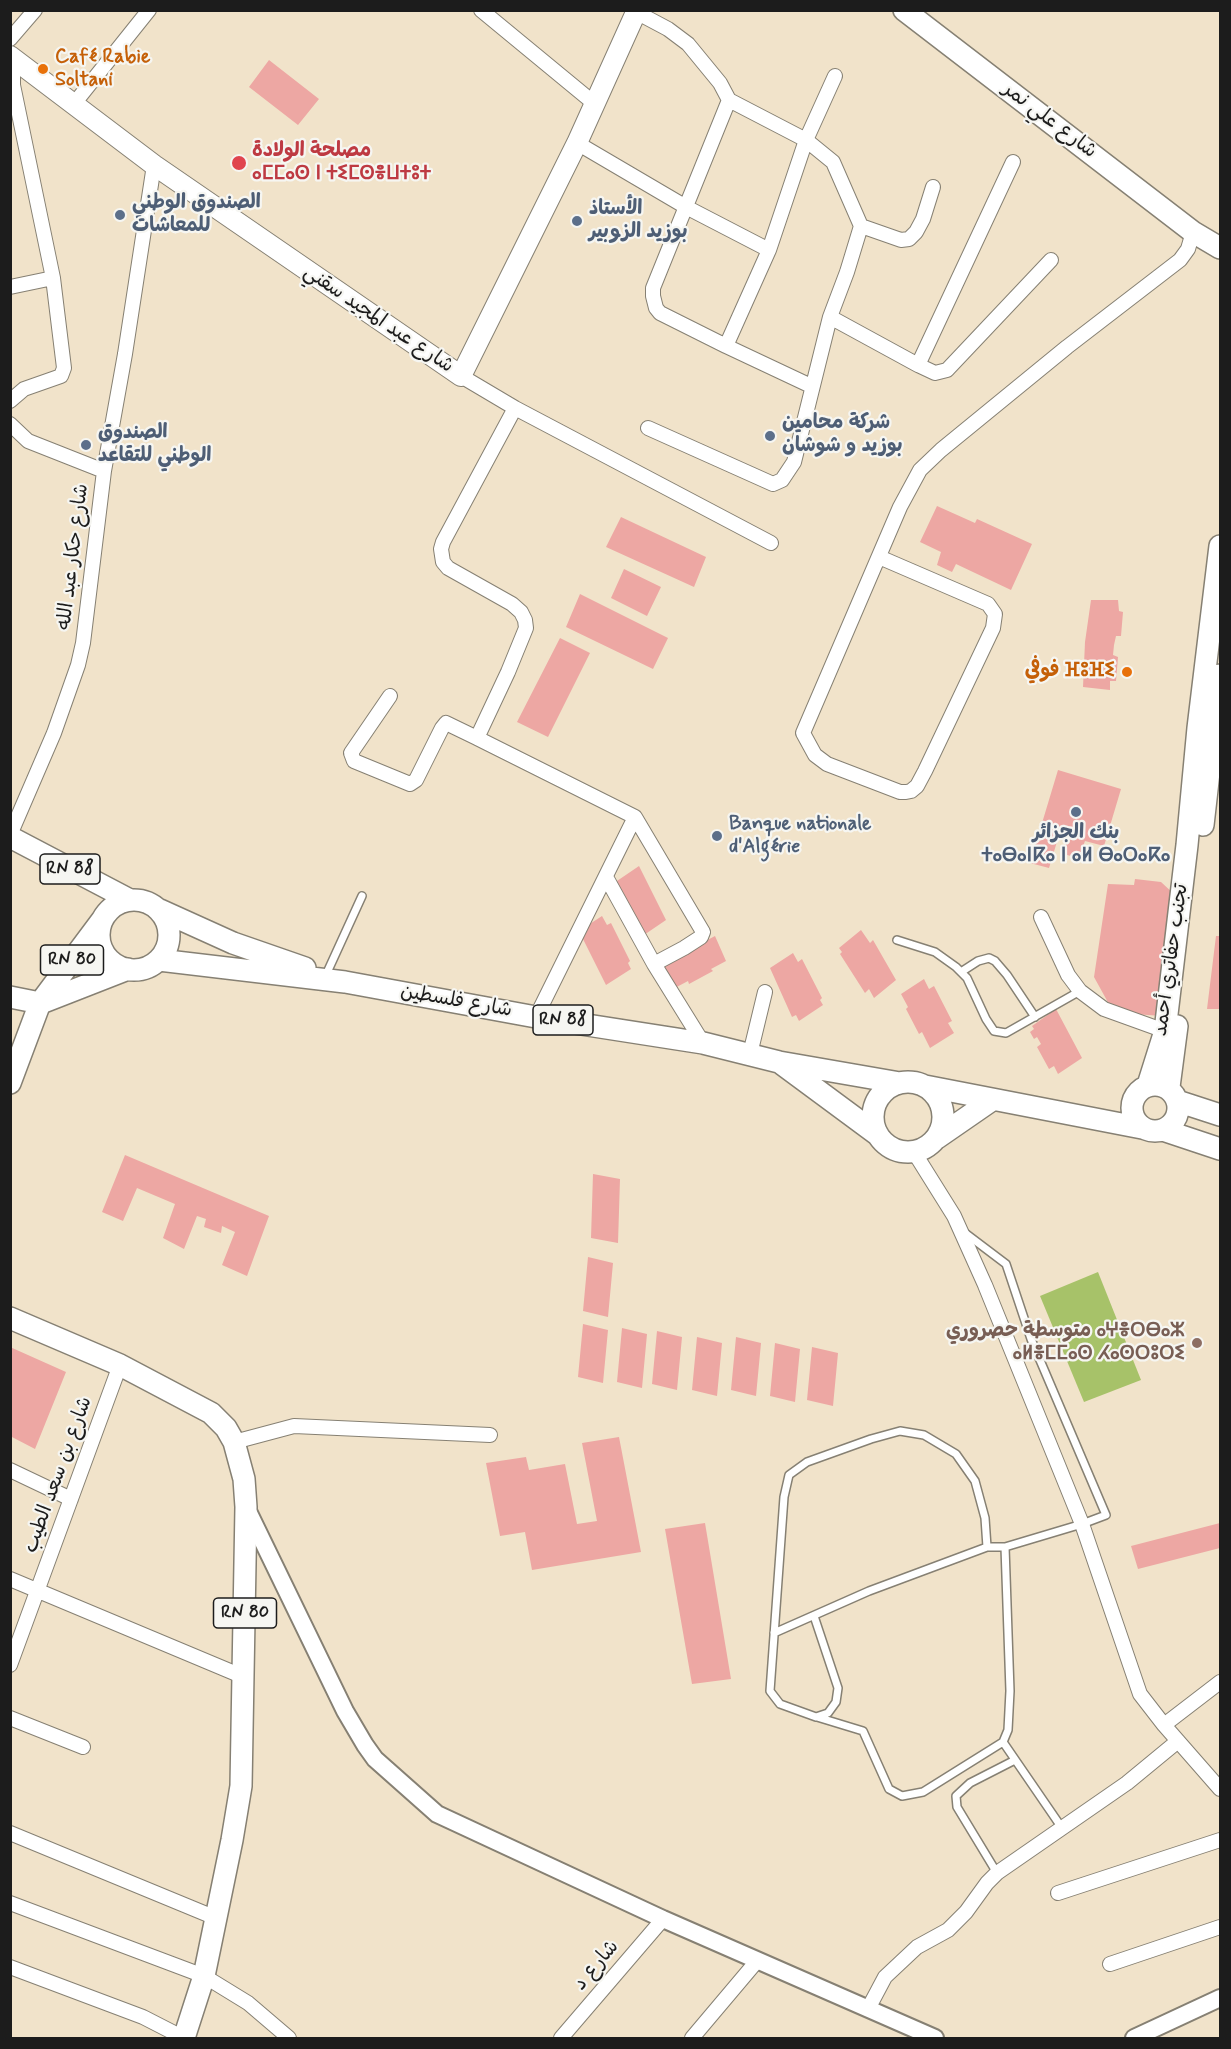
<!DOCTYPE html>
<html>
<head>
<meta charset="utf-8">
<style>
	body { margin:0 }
	#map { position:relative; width:1231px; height:2049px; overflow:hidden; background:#f1e3ca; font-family:Mynerve,sans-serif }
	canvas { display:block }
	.frame { position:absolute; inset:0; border:12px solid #1c1c1c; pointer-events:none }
</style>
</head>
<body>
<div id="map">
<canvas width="1231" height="2049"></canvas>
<div class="frame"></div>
</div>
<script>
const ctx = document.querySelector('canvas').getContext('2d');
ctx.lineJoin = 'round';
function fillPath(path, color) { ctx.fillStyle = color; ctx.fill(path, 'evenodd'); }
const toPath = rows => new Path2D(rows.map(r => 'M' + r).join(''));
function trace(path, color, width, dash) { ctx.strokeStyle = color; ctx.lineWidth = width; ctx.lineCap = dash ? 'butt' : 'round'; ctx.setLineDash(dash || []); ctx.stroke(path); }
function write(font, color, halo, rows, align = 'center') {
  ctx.font = font + ' Mynerve,"Playpen Sans Arabic","Noto Sans Tifinagh",sans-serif'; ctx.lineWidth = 4.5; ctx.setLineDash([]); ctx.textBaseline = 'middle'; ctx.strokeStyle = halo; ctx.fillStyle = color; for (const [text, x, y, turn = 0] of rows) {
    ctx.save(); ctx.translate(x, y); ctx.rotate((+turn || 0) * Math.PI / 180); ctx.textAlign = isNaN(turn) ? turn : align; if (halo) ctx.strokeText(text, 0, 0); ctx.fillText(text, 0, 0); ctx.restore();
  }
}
fillPath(toPath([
	[1098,1272,1141,1380,1084,1402,1040,1296]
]), '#a7c269');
fillPath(toPath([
	[269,60,319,99,298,125,249,87],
	[937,506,975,523,977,519,1032,544,1011,590,956,564,952,572,937,565,941,552,920,542],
	[621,517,706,557,694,587,606,547],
	[624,569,661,587,647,616,611,598],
	[580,594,668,638,653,669,566,627],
	[1091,600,1118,600,1119,611,1123,612,1121,636,1116,636,1114,645,1113,655,1118,657,1116,681,1110,681,1110,690,1083,687,1085,642],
	[560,638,590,653,548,737,517,722],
	[1058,770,1121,789,1104,846,1085,841,1079,858,1063,854,1068,838,1059,835,1049,868,1030,863],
	[639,866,666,920,641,937,614,883],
	[1135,879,1161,882,1174,894,1162,1016,1134,1014,1110,1006,1094,977,1108,884,1134,885],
	[602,916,607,925,611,923,630,961,628,963,631,969,606,985,579,931],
	[861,930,870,943,873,940,896,980,874,998,869,989,865,993,840,954,842,952,839,948],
	[715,936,726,961,711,969,713,971,689,984,688,981,671,990,660,965],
	[1216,936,1220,936,1220,1009,1207,1009],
	[793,953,798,962,802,959,822,998,820,1000,823,1005,799,1021,796,1015,792,1017,770,968],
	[924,979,929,989,934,986,952,1021,948,1023,954,1033,930,1048,922,1032,919,1034,906,1009,908,1007,901,994],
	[1056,1009,1082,1058,1058,1074,1054,1066,1049,1069,1037,1047,1041,1044,1037,1037,1034,1039,1030,1032,1034,1029,1032,1026],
	[125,1155,269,1216,247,1276,222,1265,235,1232,222,1226,221,1233,204,1227,206,1219,197,1216,184,1249,163,1238,175,1204,137,1188,123,1221,102,1212],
	[593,1174,620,1179,618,1243,591,1238],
	[588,1257,613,1263,608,1317,583,1311],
	[583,1324,608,1330,603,1383,578,1377],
	[622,1328,647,1334,642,1388,617,1382],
	[657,1331,682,1337,677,1390,652,1384],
	[697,1337,722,1343,717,1396,692,1390],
	[736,1337,761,1343,756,1396,731,1390],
	[775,1343,800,1349,795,1402,770,1396],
	[10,1347,66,1372,35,1449,10,1436],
	[812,1347,838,1353,833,1406,807,1400],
	[619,1437,641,1552,532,1570,525,1532,500,1536,486,1463,526,1457,529,1470,565,1464,577,1524,597,1521,582,1443],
	[705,1523,731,1679,692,1684,665,1529],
	[1220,1523,1220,1548,1138,1569,1131,1546]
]), '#eda7a3');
const service = toPath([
	[897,940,935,952,956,967,967,978,986,1019,994,1031,1006,1033,1080,991],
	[961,972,978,961,989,958,995,961,1007,975,1035,1017],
	[325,977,362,896],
	[814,1616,838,1688,836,1702,828,1713,816,1717,780,1704,770,1691,784,1497,789,1475,807,1462,871,1439,900,1431,924,1435,956,1454,975,1481,985,1518,987,1547],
	[774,1633,869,1591,987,1547,1005,1547,1082,1524,1106,1515,1031,1339,1006,1264,965,1233],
	[817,1717,863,1731,889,1789,902,1796,923,1792,1003,1742,1008,1730,1010,1691,1005,1547],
	[1003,1742,1062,1828],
	[997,1873,957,1807,956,1796,970,1783,1015,1760]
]);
const minor = toPath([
	[481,10,595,104],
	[636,12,668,29,688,44,720,83,729,100,653,288,653,296,656,308,660,313,726,346,769,250,806,140,835,76],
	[10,39,35,10],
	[10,67,13,73,13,85,53,278,64,368,61,376,24,389,10,401],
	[73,105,149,10],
	[577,143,686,207,769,250],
	[861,226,901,240,909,239,916,232,923,219,933,187],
	[10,287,53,278],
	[830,317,918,365,1013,162],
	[726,346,811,386],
	[918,365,935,373,947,370,1051,260],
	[461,376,515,408,771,543],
	[515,408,443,542,441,549,443,562,448,568,512,604,521,612,525,620,526,628,508,672,477,738,635,817,703,932,701,937,684,948,654,964],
	[10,424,28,441,104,471],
	[648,428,773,484,782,480,794,462,830,317,847,272,861,226,833,162,806,140,729,100],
	[879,557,988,604,995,614,993,628,925,771,917,786,911,791,906,792,900,792,827,764,815,755,803,733,900,507,920,470,941,450,1067,347,1180,260,1188,249,1193,232],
	[390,696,351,753,354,761,410,784,416,780,442,728,446,723,477,738],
	[10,835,54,733,78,665,83,643,104,471,125,354,154,165],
	[606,877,654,964,703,1043],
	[1041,917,1068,975,1080,991,1104,1009,1165,1031],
	[536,1017,635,817],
	[750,1054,765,992],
	[914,1152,954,1216,985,1285,1082,1524,1140,1694,1164,1725,1220,1789],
	[234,1442,294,1426,490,1435],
	[10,1470,71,1499],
	[10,1579,244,1677],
	[10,1665,120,1365],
	[10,1718,83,1747],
	[1164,1725,1220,1682],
	[10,1833,216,1918],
	[1058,1893,1220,1840],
	[10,1903,204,1976,248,2003,289,2038],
	[1110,1964,1220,1927],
	[10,1967,143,2017,184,2038],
	[868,2009,885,1977,917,1947,948,1930,966,1912,987,1883,997,1873,1127,1783,1178,1741],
	[561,2038,663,1919],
	[692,2038,757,1961]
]);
const tertiary = toPath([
	[247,1509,345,1711,365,1745,375,1759,437,1814,663,1919,935,2038],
	[1134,2038,1220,1998]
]);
const secondary = toPath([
	[10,56,154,165,461,376,577,143,637,10]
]);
const primary = toPath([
	[904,10,1193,232,1220,248],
	[1203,825,1220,675],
	[10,837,130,900],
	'99 935a35 35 0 1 1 70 0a35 35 0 1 1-70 0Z',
	[160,910,233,943,305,968],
	[159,960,345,982,536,1017,703,1043,779,1062,900,1083],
	[10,997,40,1003],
	[41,1003,128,969],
	[782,1064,878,1135],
	'873 1117a35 35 0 1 1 70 0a35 35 0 1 1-70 0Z',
	[10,1083,40,1003,102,920],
	'1132 1108a23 23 0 1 1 46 0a23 23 0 1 1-46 0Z',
	[1148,1085,1165,1031,1187,845,1198,728,1220,546],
	[925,1086,1142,1128],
	[1169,1087,1177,1026],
	[1177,1101,1220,1115],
	[1163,1130,1220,1149],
	[937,1138,992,1100],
	[10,1318,120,1365,211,1413,226,1428,234,1442,244,1479,246,1507,241,1786,232,1840,204,1976,184,2038]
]);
trace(service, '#868073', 10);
trace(minor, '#868073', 16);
trace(tertiary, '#868073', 20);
trace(secondary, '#868073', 22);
trace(primary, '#868073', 24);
trace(service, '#fff', 7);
trace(minor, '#fff', 14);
trace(tertiary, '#fff', 16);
trace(secondary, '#fff', 20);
trace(primary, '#fff', 21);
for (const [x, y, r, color] of [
	[43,69,6,"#e8710a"],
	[239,163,8,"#e0444e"],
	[120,215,6,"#5c6f8a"],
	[577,221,6,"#5c6f8a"],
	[770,436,6,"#5c6f8a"],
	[86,445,6,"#5c6f8a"],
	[1127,672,6,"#e8710a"],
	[1076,812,6,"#5c6f8a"],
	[717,836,6,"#5c6f8a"],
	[1197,1343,6,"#8d6e63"]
]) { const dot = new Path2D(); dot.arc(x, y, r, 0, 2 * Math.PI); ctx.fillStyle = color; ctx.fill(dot); trace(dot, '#f6f6f2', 2); }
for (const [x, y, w] of [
	[70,869,60],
	[72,960,63],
	[563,1020,60],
	[245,1613,63]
]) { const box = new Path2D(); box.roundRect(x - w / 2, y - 15, w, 30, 4.5); ctx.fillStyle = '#f6f6f2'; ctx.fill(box); trace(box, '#1c1c1c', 1.5); }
write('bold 18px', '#1c1c1c', null, [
	["RN 88",70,869],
	["RN 80",72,960],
	["RN 88",563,1020],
	["RN 80",245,1613]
]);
write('bold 20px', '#c56008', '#f6f6f2', [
	["Café Rabie",55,58],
	["Soltani",55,81],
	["فوفي ⴼⵓⴼⵉ",1115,672,"right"]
], 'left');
write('20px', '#1c1c1c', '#f6f6f2', [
	["شارع علي نمر",1049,121,37],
	["شارع عبد المجيد سقني",378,320,34],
	["شارع حكار عبد الله",74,557,-83],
	["تجنب حفاتري أحمد",1172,960,-82],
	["شارع فلسطين",456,1002,10],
	["شارع بن سعد الطيب",59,1475,-70],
	["شارع د",597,1966,-50]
]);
write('bold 20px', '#be3a42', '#f6f6f2', [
	["مصلحة الولادة",252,152],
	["ⴰⵎⵎⴰⵙ ⵏ ⵜⵉⵎⵙⴻⵡⵜⵓⵜ",252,175]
], 'left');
write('bold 20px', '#4e5e75', '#f6f6f2', [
	["الصندوق الوطني",132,204],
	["للمعاشات",132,227],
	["الأستاذ",589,210],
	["بوزيد الزوبير",589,233],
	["شركة محامين",782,424],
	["بوزيد و شوشان",782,447],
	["الصندوق",98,434],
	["الوطني للتقاعد",98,457],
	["Banque nationale",729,825],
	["d'Algérie",729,848],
	["بنك الجزائر",1076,834,"center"],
	["ⵜⴰⴱⴰⵏⴽⴰ ⵏ ⴰⵍ ⴱⴰⵔⴰⴽⴰ",1076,857,"center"]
], 'left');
write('bold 20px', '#785e54', '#f6f6f2', [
	["متوسطة حصروري ⴰⵖⴻⵔⴱⴰⵣ",1185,1332],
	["ⴰⵍⴻⵎⵎⴰⵙ ⵃⴰⵙⵔⵓⵔⵉ",1185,1355]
], 'right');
</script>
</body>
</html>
